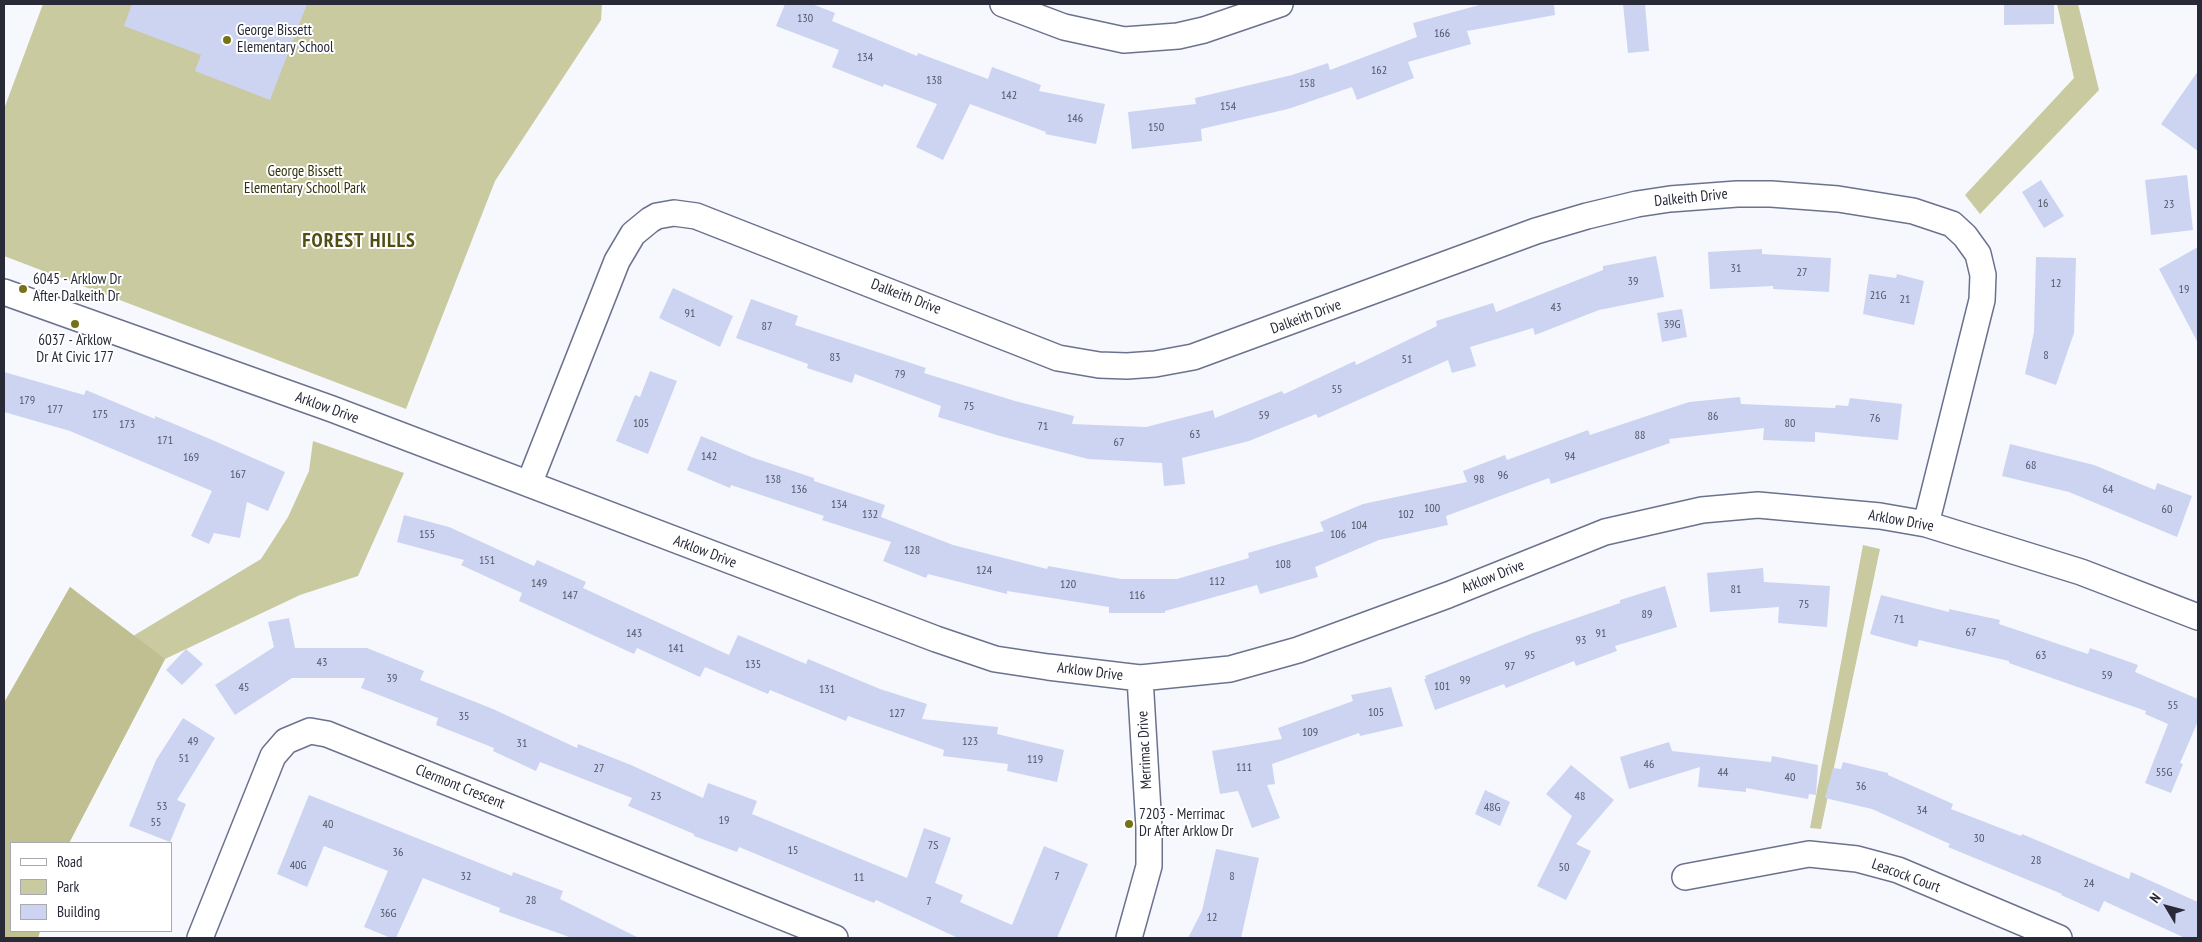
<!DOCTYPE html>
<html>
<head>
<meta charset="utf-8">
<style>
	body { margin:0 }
	#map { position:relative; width:2202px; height:942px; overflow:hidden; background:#f6f8fe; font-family:"PT Sans Narrow",sans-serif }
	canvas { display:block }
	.frame { position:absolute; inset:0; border:5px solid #282b37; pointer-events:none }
	.legend { position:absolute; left:10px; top:842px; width:162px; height:90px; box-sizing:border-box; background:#fff; border:1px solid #a9aaaf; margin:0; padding:6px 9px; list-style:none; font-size:15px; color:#282b37 }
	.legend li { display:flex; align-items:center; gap:10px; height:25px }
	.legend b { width:25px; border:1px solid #a9aaaf }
	.north { position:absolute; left:2142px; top:882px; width:50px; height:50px; -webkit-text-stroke:4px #fff; paint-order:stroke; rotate:307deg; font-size:14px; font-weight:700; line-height:20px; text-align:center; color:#282b37 }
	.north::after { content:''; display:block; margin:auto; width:18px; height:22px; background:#282b37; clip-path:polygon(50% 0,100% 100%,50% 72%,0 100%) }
</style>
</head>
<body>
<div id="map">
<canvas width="2202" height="942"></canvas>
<div class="frame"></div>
<ul class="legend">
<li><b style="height:6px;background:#fff"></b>Road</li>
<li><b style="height:14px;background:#cacaa0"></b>Park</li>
<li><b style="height:14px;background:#ccd4f2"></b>Building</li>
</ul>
<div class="north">N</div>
</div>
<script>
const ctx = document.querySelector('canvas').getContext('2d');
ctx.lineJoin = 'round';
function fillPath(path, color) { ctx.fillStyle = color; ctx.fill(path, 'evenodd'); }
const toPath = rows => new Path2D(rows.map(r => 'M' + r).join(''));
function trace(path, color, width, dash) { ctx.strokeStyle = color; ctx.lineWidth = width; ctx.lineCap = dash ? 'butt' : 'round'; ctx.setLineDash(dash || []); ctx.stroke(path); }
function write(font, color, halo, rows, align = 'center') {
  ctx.font = font + ' "PT Sans Narrow",sans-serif'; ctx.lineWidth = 4; ctx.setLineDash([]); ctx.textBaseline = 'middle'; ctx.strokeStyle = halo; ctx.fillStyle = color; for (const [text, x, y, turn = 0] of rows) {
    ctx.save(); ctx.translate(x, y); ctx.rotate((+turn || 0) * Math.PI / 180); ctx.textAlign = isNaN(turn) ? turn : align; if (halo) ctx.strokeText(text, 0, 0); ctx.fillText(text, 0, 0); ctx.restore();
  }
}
fillPath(toPath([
	[43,4,602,4,601,20,495,181,406,409,4,256,4,109],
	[2057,4,2078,4,2099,90,1980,214,1965,195,2074,78],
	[313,441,404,473,358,576,300,595,165,659,69,843,11,843,11,931,40,931,38,938,4,938,4,703,70,587,133,636,261,559,288,517,309,471],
	[1863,545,1880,549,1821,829,1810,828]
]), '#cacaa0');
fillPath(toPath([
	[70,587,165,659,69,843,11,843,11,931,40,931,38,938,4,938,4,703]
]), '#bfbf91');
fillPath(toPath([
	[132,4,307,4,270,100,195,71,201,55,124,26],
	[785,4,812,4,835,13,832,21,917,56,918,53,988,79,992,67,1041,85,1039,91,1105,104,1096,144,1045,134,1046,132,970,104,943,160,916,147,937,104,884,84,883,87,832,67,839,50,776,26],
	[1483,4,1554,4,1555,15,1467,31,1471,44,1408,62,1414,78,1357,100,1352,87,1288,109,1201,129,1202,141,1132,149,1128,112,1196,104,1195,98,1292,75,1328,63,1330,70,1417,37,1413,23],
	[1623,4,1645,4,1649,51,1628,53],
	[2004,4,2054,4,2054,24,2004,25],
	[2198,71,2198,151,2161,124],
	[2187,175,2193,230,2151,235,2145,180],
	[2041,180,2064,216,2044,228,2022,192],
	[2198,247,2198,343,2159,269],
	[1762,249,1762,254,1831,258,1829,292,1773,289,1773,286,1710,289,1708,252],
	[1656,256,1664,297,1599,310,1535,335,1533,328,1470,347,1476,366,1452,373,1448,360,1318,418,1316,414,1249,441,1182,458,1185,484,1164,486,1162,463,1088,459,1000,436,938,417,941,406,855,374,852,383,807,368,808,364,736,338,751,299,798,316,795,325,926,368,924,373,1015,401,1074,416,1072,424,1146,427,1213,410,1215,418,1282,391,1284,394,1355,361,1356,365,1437,326,1436,321,1493,303,1496,312,1603,270,1603,266],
	[2036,257,2076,258,2074,333,2056,385,2025,374,2034,332],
	[1869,274,1896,278,1897,274,1924,281,1914,325,1863,314],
	[673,288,733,316,720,347,659,318],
	[1682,309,1687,337,1662,342,1657,313],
	[650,371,677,381,648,454,616,441,635,395,640,397],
	[4,372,84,395,86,390,155,419,155,416,210,439,285,472,268,511,247,502,240,538,214,533,209,544,191,536,212,491,70,431,4,412],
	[1740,397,1741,404,1835,408,1836,405,1848,406,1850,398,1902,404,1898,440,1815,432,1815,442,1763,440,1764,428,1669,439,1670,443,1551,484,1549,478,1446,516,1448,525,1379,540,1315,567,1318,577,1260,594,1257,585,1165,611,1165,613,1109,613,1109,607,1007,591,1007,594,928,574,926,578,883,561,891,542,822,520,824,516,731,485,730,488,687,470,701,436,754,458,814,478,814,481,885,505,881,517,953,545,1047,569,1048,566,1121,579,1177,579,1249,558,1248,553,1324,531,1320,522,1363,504,1467,482,1463,471,1505,455,1507,460,1588,430,1590,435,1689,402],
	[2010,444,2094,465,2155,490,2157,483,2192,496,2177,537,2069,492,2002,476],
	[404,515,449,527,534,566,537,560,586,582,583,588,729,655,738,635,806,664,808,659,880,689,927,704,922,719,998,727,997,734,1064,750,1057,782,1007,771,1008,764,943,756,944,750,848,716,846,721,770,690,768,694,705,667,700,677,637,648,634,654,519,601,522,593,461,565,464,560,397,542],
	[1763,568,1764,582,1830,586,1827,627,1778,623,1779,607,1710,612,1707,573],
	[1665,586,1677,627,1615,646,1617,651,1576,666,1574,661,1506,688,1504,684,1435,710,1424,679,1426,679,1425,676,1533,633,1620,603,1620,600],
	[1881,595,1949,612,1949,609,2000,620,1999,624,2088,654,2090,648,2138,665,2135,672,2198,699,2198,721,2180,763,2183,764,2171,793,2145,783,2168,724,2145,714,2146,711,2009,663,2009,661,1919,640,1917,647,1870,634],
	[289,618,295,648,367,648,424,671,420,680,493,709,577,748,578,744,631,765,703,798,708,783,757,801,752,814,907,878,924,828,951,838,935,883,963,895,960,902,1012,925,1044,846,1088,864,1057,938,958,938,876,900,874,903,739,847,737,852,694,836,694,834,628,806,632,798,540,762,536,771,493,751,494,748,436,725,438,718,361,688,365,678,292,678,235,715,215,685,274,647,268,622],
	[186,649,203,664,182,685,166,670],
	[1391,687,1403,726,1360,736,1359,733,1272,764,1275,784,1267,785,1280,818,1252,828,1238,791,1220,794,1212,751,1282,739,1278,728,1353,701,1351,695],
	[183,718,215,738,177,800,186,804,170,842,129,826,156,760],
	[1669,742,1672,751,1771,762,1772,756,1818,765,1816,795,1809,794,1808,799,1746,788,1746,792,1698,787,1700,767,1629,789,1620,757],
	[1843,762,1888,773,1888,775,1953,804,1951,809,2021,836,2022,834,2129,879,2131,872,2198,902,2198,938,2185,938,2104,901,2099,912,2061,895,2062,894,1948,847,1950,844,1872,809,1825,798,1833,768,1841,769],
	[1571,765,1614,800,1576,844,1591,851,1566,900,1537,886,1572,816,1546,794],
	[1485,790,1510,802,1500,826,1475,814],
	[309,795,512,876,513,872,563,891,560,899,639,938,572,938,499,912,500,908,423,878,396,938,391,938,364,927,388,871,324,846,307,887,277,874],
	[1216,849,1259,858,1241,938,1188,938,1202,911]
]), '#ccd4f2');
const minor = toPath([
	[1003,4,1064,27,1124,40,1178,36,1204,30,1280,4],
	[4,292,332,409,936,639,995,659,1048,667,1140,678,1230,669,1298,650,1448,595,1605,532,1702,510,1758,505,1880,516,1926,524,2081,572,2198,617],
	[529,484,617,261,633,234,650,220,657,216,674,213,696,216,1058,358,1099,365,1127,366,1155,364,1193,357,1536,231,1587,216,1637,204,1670,199,1737,194,1771,194,1838,199,1913,211,1952,224,1965,236,1978,254,1983,275,1982,300,1926,524],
	[1685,877,1809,854,1857,859,1898,870,2059,938],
	[200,938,273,756,286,741,310,731,327,734,835,938],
	[1129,938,1149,866,1149,828,1140,678]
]);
trace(minor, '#6b728d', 28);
trace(minor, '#fff', 25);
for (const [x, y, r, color] of [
	[227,40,5,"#757316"],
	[23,289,5,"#757316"],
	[75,324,5,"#757316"],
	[1129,824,5,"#757316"]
]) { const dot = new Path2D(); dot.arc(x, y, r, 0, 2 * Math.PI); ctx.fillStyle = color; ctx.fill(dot); trace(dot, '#fff', 2); }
write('12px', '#515566', null, [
	["130",805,19],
	["166",1442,34],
	["134",865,58],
	["162",1379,71],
	["138",934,81],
	["158",1307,84],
	["142",1009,96],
	["154",1228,107],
	["146",1075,119],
	["150",1156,128],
	["16",2043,204],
	["23",2169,205],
	["31",1736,269],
	["27",1802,273],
	["39",1633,282],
	["12",2056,284],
	["19",2184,290],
	["21G",1878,296],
	["21",1905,300],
	["43",1556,308],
	["91",690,314],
	["39G",1672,325],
	["87",767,327],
	["8",2046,356],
	["83",835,358],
	["51",1407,360],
	["79",900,375],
	["55",1337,390],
	["179",27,401],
	["75",969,407],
	["177",55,410],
	["175",100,415],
	["59",1264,416],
	["86",1713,417],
	["76",1875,419],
	["105",641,424],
	["80",1790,424],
	["173",127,425],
	["71",1043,427],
	["63",1195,435],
	["88",1640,436],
	["171",165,441],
	["67",1119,443],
	["142",709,457],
	["94",1570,457],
	["169",191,458],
	["68",2031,466],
	["167",238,475],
	["96",1503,476],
	["138",773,480],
	["98",1479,480],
	["136",799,490],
	["64",2108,490],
	["134",839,505],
	["100",1432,509],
	["60",2167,510],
	["132",870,515],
	["102",1406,515],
	["104",1359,526],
	["155",427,535],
	["106",1338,535],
	["128",912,551],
	["151",487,561],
	["108",1283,565],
	["124",984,571],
	["112",1217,582],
	["149",539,584],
	["120",1068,585],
	["81",1736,590],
	["147",570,596],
	["116",1137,596],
	["75",1804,605],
	["89",1647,615],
	["71",1899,620],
	["67",1971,633],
	["143",634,634],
	["91",1601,634],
	["93",1581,641],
	["141",676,649],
	["95",1530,656],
	["63",2041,656],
	["43",322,663],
	["135",753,665],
	["97",1510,667],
	["59",2107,676],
	["39",392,679],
	["99",1465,681],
	["101",1442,687],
	["45",244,688],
	["131",827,690],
	["55",2173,706],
	["105",1376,713],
	["127",897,714],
	["35",464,717],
	["109",1310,733],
	["49",193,742],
	["123",970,742],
	["31",522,744],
	["51",184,759],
	["119",1035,760],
	["46",1649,765],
	["111",1244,768],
	["27",599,769],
	["44",1723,773],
	["55G",2164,773],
	["40",1790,778],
	["36",1861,787],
	["23",656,797],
	["48",1580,797],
	["53",162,807],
	["48G",1492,808],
	["34",1922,811],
	["19",724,821],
	["55",156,823],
	["40",328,825],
	["30",1979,839],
	["7S",933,846],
	["15",793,851],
	["36",398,853],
	["28",2036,861],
	["40G",298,866],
	["50",1564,868],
	["32",466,877],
	["7",1057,877],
	["8",1232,877],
	["11",859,878],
	["24",2089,884],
	["28",531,901],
	["7",929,902],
	["36G",388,914],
	["12",1212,918]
]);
write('15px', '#282b37', '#fff', [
	["George Bissett",237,31],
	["Elementary School",237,48],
	["6045 - Arklow Dr",33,280],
	["After Dalkeith Dr",33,297],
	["6037 - Arklow",75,341,"center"],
	["Dr At Civic 177",75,358,"center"],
	["7203 - Merrimac",1139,815],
	["Dr After Arklow Dr",1139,832]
], 'left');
write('15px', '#32320c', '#fff', [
	["George Bissett",305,172],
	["Elementary School Park",305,189]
]);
write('15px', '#282b37', '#fff', [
	["Dalkeith Drive",1691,198,-6],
	["Dalkeith Drive",906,297,21],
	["Dalkeith Drive",1306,317,-20],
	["Arklow Drive",327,408,20],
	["Arklow Drive",1901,521,10],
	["Arklow Drive",705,552,21],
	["Arklow Drive",1493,577,-22],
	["Arklow Drive",1090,672,7],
	["Merrimac Drive",1145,750,-93],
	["Clermont Crescent",460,787,22],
	["Leacock Court",1906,876,20]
]);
ctx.letterSpacing = '1px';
write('bold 20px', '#504e11', '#fff', [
	["FOREST HILLS",359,241]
]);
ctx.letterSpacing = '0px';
</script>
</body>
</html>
